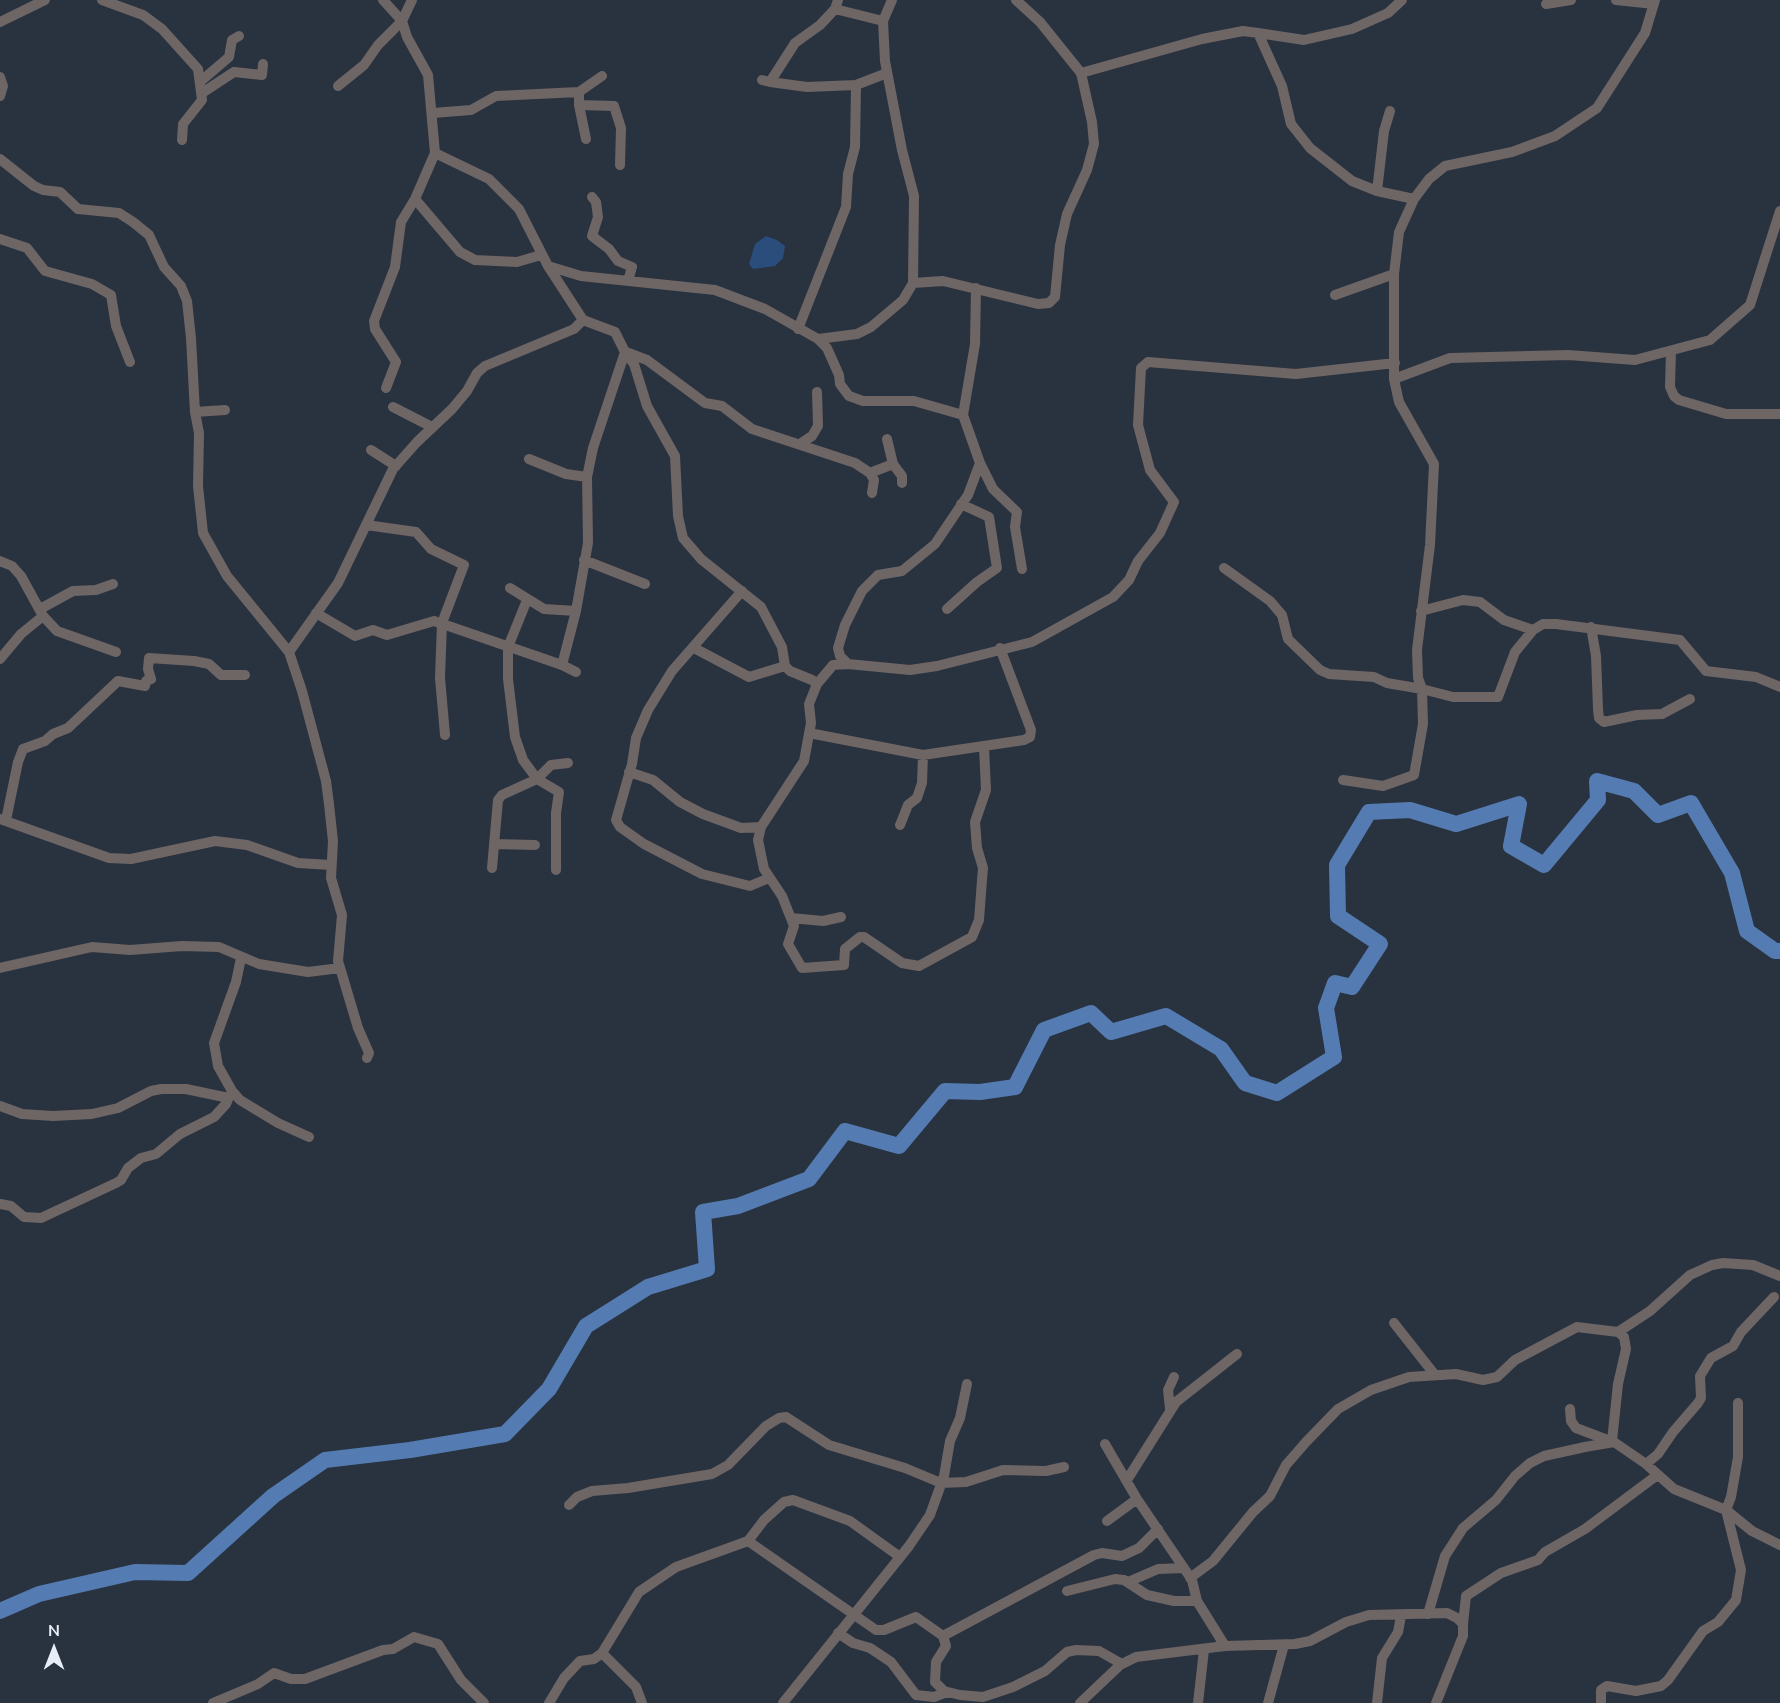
<!DOCTYPE html>
<html>
<head>
<meta charset="utf-8">
<style>
	body { margin:0 }
	#map { position:relative; width:1780px; height:1703px; overflow:hidden; background:#29323f; font-family:"Nunito Sans",sans-serif }
	canvas { display:block }
	.north { position:absolute; left:24px; top:1619px; width:60px; height:60px; -webkit-text-stroke:4px #29323f; paint-order:stroke; rotate:0deg; font-size:16px; font-weight:700; line-height:24px; text-align:center; color:#e8eef7 }
	.north::after { content:''; display:block; margin:auto; width:21px; height:27px; background:#e8eef7; clip-path:polygon(50% 0,100% 100%,50% 72%,0 100%) }
</style>
</head>
<body>
<div id="map">
<canvas width="1780" height="1703"></canvas>
<div class="north">N</div>
</div>
<script>
const ctx = document.querySelector('canvas').getContext('2d');
ctx.lineJoin = 'round';
function fillPath(path, color) { ctx.fillStyle = color; ctx.fill(path, 'evenodd'); }
const toPath = rows => new Path2D(rows.map(r => 'M' + r).join(''));
function trace(path, color, width, dash) { ctx.strokeStyle = color; ctx.lineWidth = width; ctx.lineCap = dash ? 'butt' : 'round'; ctx.setLineDash(dash || []); ctx.stroke(path); }
fillPath(toPath([
	[766,236,777,240,785,246,783,258,775,266,753,269,749,264,755,244]
]), '#2b4d7c');
trace(toPath([
	[0,1611,39,1594,135,1572,188,1573,273,1496,325,1460,410,1450,505,1434,549,1389,586,1326,648,1287,707,1269,703,1212,738,1206,809,1179,845,1131,899,1146,945,1091,980,1092,1015,1087,1044,1030,1091,1013,1111,1032,1166,1016,1221,1049,1245,1083,1277,1093,1334,1057,1326,1008,1335,983,1352,987,1380,944,1338,916,1337,865,1369,812,1410,810,1456,824,1519,804,1511,846,1544,865,1598,800,1597,781,1634,791,1658,815,1691,803,1732,873,1747,931,1775,951,1780,951]
]), '#547cb2', 16);
trace(toPath([
	[102,0,143,15,162,29,198,69,202,100,183,124,182,140],
	[412,0,402,21,407,37,428,75,435,153,489,179,519,209,548,266,581,276,715,290,765,309,818,339,857,334,871,327,903,300,913,283,914,196,902,150,885,61,883,21,892,0],
	[1616,0,1654,4],
	[1655,0,1645,33,1597,108,1555,136,1512,152,1445,166,1429,179,1414,199,1399,232,1394,274,1394,379,1450,358,1568,355,1635,360,1710,340,1750,305,1780,211],
	[1546,4,1571,0],
	[835,9,883,21],
	[0,22,45,0],
	[1258,33,1304,40,1352,29,1388,13,1402,0],
	[1081,73,1202,39,1243,31,1258,33,1282,86,1291,124,1310,148,1352,181,1377,191,1414,199],
	[0,77,3,86,0,96],
	[762,80,770,82,795,43,820,25,835,9,838,0],
	[201,81,229,57,232,40,239,36],
	[770,82,807,87,856,85,887,73],
	[338,86,364,65,378,45,402,21,383,0],
	[579,92,602,76],
	[202,93,234,72,262,75,263,64],
	[579,105,586,139],
	[433,113,471,110,496,96,579,92,579,105,614,106,621,128,620,165],
	[435,153,415,199,460,252,475,260,517,262,541,255],
	[0,159,34,186,43,190,60,192,78,209,119,213,133,222,149,235,164,267,181,286,187,301,191,338,195,412,199,433,198,486,203,533,227,576,289,652,302,691,326,781,329,804,333,841,331,878,342,915,338,961,358,1028,369,1053,367,1058],
	[1377,191,1384,131,1390,111],
	[592,197,596,202,598,217,592,236,609,249,618,261,632,267,628,281],
	[0,239,27,248,45,271,92,284,111,295,116,326,130,362],
	[913,283,943,281,1038,304,1049,303,1055,297,1060,245,1067,214,1087,170,1094,144,1092,122,1081,73,1040,22,1016,0],
	[1335,295,1394,274],
	[798,329,846,207,848,174,855,147,856,85],
	[818,339,827,348,839,375,840,384,849,396,863,401,914,401,963,415,980,463,993,489,1017,512,1015,527,1022,569],
	[1671,351,1670,387,1674,396,1679,400,1726,414,1779,414],
	[625,352,634,364,647,406,675,456,678,516,683,538,701,559,761,607,782,647,785,666,790,671,812,680,817,684],
	[626,352,647,360,705,403,722,406,752,429,855,463,870,473,874,480,872,493],
	[1394,379,1399,402,1434,464,1430,545,1417,650,1418,678,1422,689,1453,697,1498,697,1515,652,1533,630,1543,624,1556,624,1680,640,1706,671,1756,677,1780,687],
	[386,388,396,362,375,329,374,321,395,267,401,222,415,199],
	[393,407,432,427],
	[195,412,225,410],
	[963,415,975,344,976,288],
	[887,439,893,464],
	[800,444,812,436,818,426,817,392],
	[371,450,396,466],
	[529,459,566,474,587,477],
	[980,463,968,495,935,544,902,571,878,575,862,591,845,625,838,648,840,656,848,664,910,670,937,666,1032,642,1113,597,1129,580,1138,561,1160,533,1174,502,1150,470,1138,425,1141,368,1148,362,1296,374,1395,363],
	[870,473,893,464,902,476,902,483],
	[366,525,416,532,431,549,464,565,442,623,440,678,445,735],
	[584,560,645,584],
	[0,561,12,566,21,576,43,616,57,631,116,652],
	[1224,568,1270,601,1282,615,1288,639,1320,670,1329,674,1374,677,1387,683,1422,689,1423,724,1414,775,1383,786,1343,780],
	[510,588,544,609,576,611,588,543,587,477,593,448,625,352,615,332,583,320],
	[742,591,672,671,648,710,636,738,632,764,616,820,620,827,644,844,702,874,750,886,769,878],
	[527,600,508,647,508,679,515,737,523,760,537,779,559,792,556,813,556,870],
	[40,609,73,591,96,590,113,584],
	[947,609,977,582,997,568,989,517,961,504],
	[1421,611,1463,600,1480,602,1504,620,1533,630],
	[316,613,355,636,373,630,387,635,434,621,562,665,576,672],
	[1591,627,1596,656,1598,709,1599,718,1604,722,1637,715,1662,714,1690,699],
	[694,648,749,677,785,666],
	[289,652,338,583,393,469,417,442,452,409,467,391,477,373,485,366,574,329,583,320,548,266],
	[0,659,21,634,43,616],
	[848,664,833,665,817,684,809,704,811,723,804,761,761,827,758,840,764,869,782,896,794,926,788,944,802,968,844,965,845,949,860,937,864,937,902,963,919,966,972,937,979,920,982,880,983,868,977,848,975,822,986,790,984,747],
	[562,665,576,611],
	[809,733,923,755,1024,740,1030,737,1031,730,1000,648],
	[629,772,653,780,680,802,703,814,741,828,761,827],
	[0,819,109,858,131,859,215,841,247,845,298,863,331,865],
	[6,820,18,762,23,749,45,741,53,734,68,728,118,681,145,686,146,681,151,679,148,669,149,658,194,661,209,664,221,675,245,675],
	[900,825,908,805,917,798,922,783,923,755],
	[494,844,535,845],
	[492,868,498,800,502,795,537,779,551,765,568,763],
	[791,918,823,921,841,917],
	[241,958,236,982,214,1043,218,1066,232,1091,240,1100,278,1123,309,1137],
	[0,968,92,947,130,950,182,946,219,947,259,964,308,972,340,968],
	[0,1106,22,1114,53,1116,92,1114,118,1108,151,1091,161,1089,186,1089,224,1097,235,1094],
	[0,1204,11,1206,24,1217,41,1218,116,1183,121,1180,128,1168,141,1158,156,1154,180,1134,214,1117,226,1104,229,1097],
	[1394,1323,1435,1375],
	[1170,1409,1168,1390,1174,1377],
	[1570,1409,1571,1421,1576,1428,1613,1442],
	[1612,1441,1618,1384,1626,1349,1624,1337,1618,1332],
	[1105,1444,1137,1499,1192,1580,1197,1601,1225,1646],
	[1646,1464,1658,1454,1673,1432,1698,1403,1701,1398,1700,1376,1711,1358,1733,1346,1741,1332,1774,1297],
	[1127,1480,1176,1402,1237,1354],
	[569,1505,577,1497,592,1491,628,1488,712,1474,728,1465,766,1426,779,1418,786,1417,829,1445,905,1468,941,1483,966,1482,1003,1470,1046,1471,1064,1467],
	[1107,1521,1137,1499],
	[748,1541,876,1630,884,1630,916,1617,943,1636,1094,1555,1102,1553,1122,1556,1139,1548,1158,1529],
	[1190,1578,1213,1561,1253,1512,1270,1496,1286,1465,1306,1442,1338,1409,1371,1390,1409,1377,1456,1374,1483,1380,1497,1377,1515,1360,1577,1327,1618,1332,1650,1311,1690,1275,1712,1265,1723,1263,1753,1265,1780,1276],
	[1128,1582,1158,1569,1184,1568],
	[1067,1591,1115,1579,1124,1580,1147,1595,1174,1601,1197,1601],
	[1428,1614,1445,1556,1463,1528,1496,1500,1515,1476,1530,1463,1544,1456,1585,1447,1614,1442,1646,1464,1674,1489,1726,1510,1752,1531,1780,1545],
	[1463,1624,1466,1596,1501,1573,1538,1560,1545,1552,1585,1529,1656,1476],
	[838,1633,853,1643,870,1648,891,1662,916,1695,934,1697,947,1692],
	[943,1636,946,1646,936,1662,935,1682,944,1691,960,1695,983,1697,1013,1687,1045,1671,1067,1652,1076,1650,1099,1651,1122,1664],
	[602,1653,636,1687,642,1703],
	[213,1703,258,1684,274,1673,291,1679,305,1679,383,1650,393,1649,414,1637,438,1644,461,1680,484,1703],
	[549,1703,564,1678,580,1661,594,1659,602,1653,639,1592,676,1567,748,1541,764,1520,784,1502,793,1500,850,1521,900,1557],
	[783,1703,909,1546,930,1515,944,1476,950,1441,960,1418,967,1384],
	[1080,1703,1120,1665,1136,1657,1225,1646,1295,1644,1310,1641,1346,1622,1369,1615,1447,1613,1457,1618,1463,1624,1463,1636,1436,1703],
	[1198,1703,1204,1650],
	[1268,1703,1284,1645],
	[1377,1703,1382,1658,1398,1632,1401,1616],
	[1601,1703,1601,1690,1607,1686,1636,1691,1661,1686,1668,1680,1703,1631,1718,1622,1736,1600,1741,1570,1726,1510,1731,1497,1738,1457,1738,1403]
]), '#6e6565', 10);
</script>
</body>
</html>
